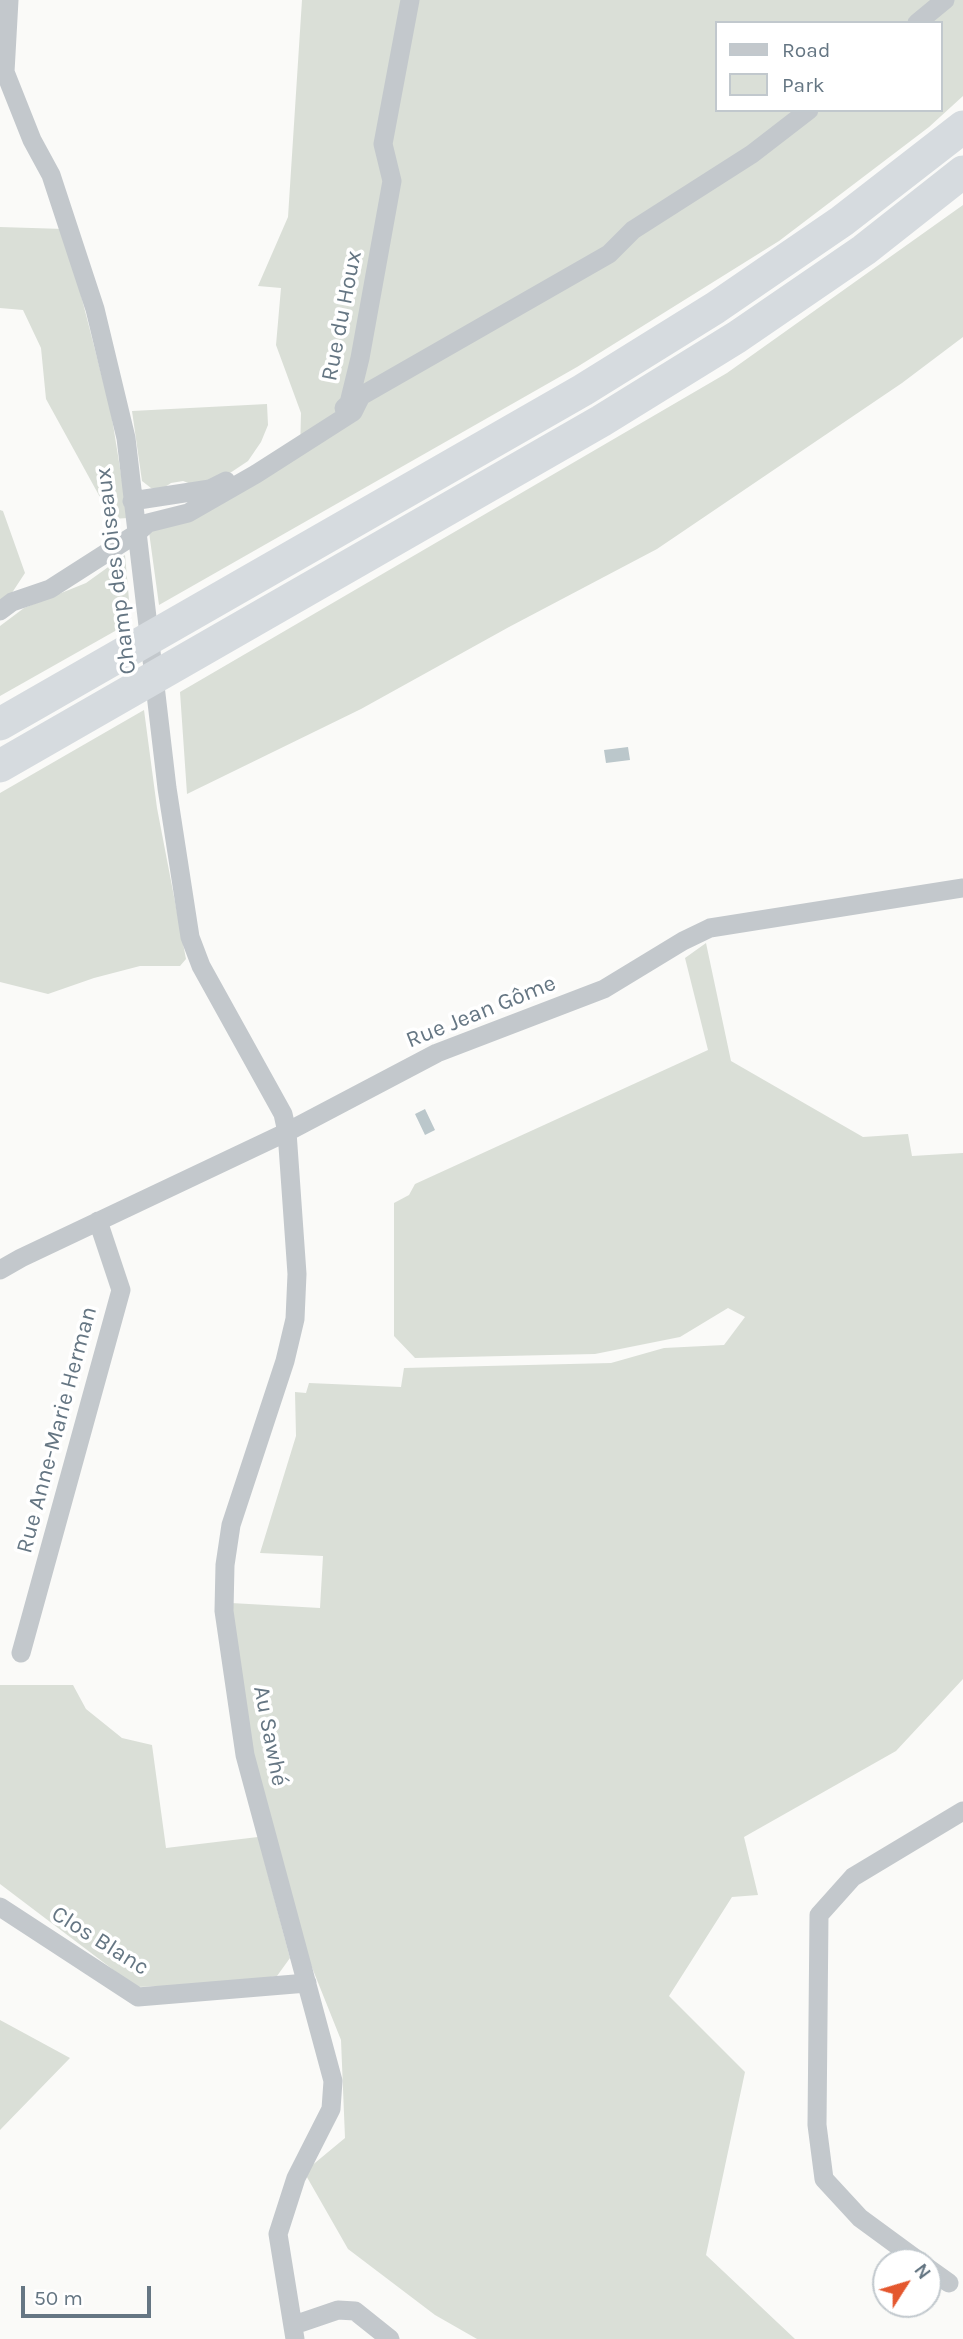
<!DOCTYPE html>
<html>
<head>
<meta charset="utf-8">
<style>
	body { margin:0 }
	#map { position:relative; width:963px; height:2339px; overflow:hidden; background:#fafaf8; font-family:Karla,sans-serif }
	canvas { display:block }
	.legend { position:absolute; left:715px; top:21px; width:228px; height:91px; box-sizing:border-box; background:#fff; border:2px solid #c1c8cd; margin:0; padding:9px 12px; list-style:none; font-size:21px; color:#657683 }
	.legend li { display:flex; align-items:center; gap:14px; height:35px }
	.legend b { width:35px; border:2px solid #c1c8cd }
	.north { position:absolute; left:872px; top:2248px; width:70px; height:70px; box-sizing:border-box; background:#fff; border:2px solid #c1c8cd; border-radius:50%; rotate:53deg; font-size:19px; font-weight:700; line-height:28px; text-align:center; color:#657683 }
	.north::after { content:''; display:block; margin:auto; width:24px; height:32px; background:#e4572e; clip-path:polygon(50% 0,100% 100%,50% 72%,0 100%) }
	.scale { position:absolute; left:21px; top:2286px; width:130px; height:32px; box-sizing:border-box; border:4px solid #657683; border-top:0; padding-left:9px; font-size:21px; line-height:24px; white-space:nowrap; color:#657683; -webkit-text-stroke:5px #fff; paint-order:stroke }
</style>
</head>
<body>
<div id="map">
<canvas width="963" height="2339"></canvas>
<ul class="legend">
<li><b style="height:9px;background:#c3c8cc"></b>Road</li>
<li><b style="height:19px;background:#dadfd7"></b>Park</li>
</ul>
<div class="north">N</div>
<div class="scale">50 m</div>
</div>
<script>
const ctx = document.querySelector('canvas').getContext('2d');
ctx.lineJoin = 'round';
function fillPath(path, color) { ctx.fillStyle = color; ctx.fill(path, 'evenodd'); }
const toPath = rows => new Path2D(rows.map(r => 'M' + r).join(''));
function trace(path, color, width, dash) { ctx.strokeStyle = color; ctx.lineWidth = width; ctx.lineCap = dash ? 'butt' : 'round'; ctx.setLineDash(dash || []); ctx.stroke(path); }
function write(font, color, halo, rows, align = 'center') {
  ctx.font = font + ' Karla,sans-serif'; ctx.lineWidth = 7; ctx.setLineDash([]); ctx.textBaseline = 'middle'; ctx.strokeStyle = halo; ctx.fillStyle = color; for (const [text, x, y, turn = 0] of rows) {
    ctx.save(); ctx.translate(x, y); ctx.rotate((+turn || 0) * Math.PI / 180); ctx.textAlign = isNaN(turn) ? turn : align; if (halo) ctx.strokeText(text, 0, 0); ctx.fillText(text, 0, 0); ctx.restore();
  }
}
fillPath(toPath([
	[302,0,963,0,963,96,929,127,779,241,577,367,159,605,149,532,300,453,301,413,276,345,281,288,258,286,288,217],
	[716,23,940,23,940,110,716,110],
	[963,205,963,337,902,383,657,549,509,627,361,709,187,794,180,692,727,373],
	[0,227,64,229,111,412,128,518,112,519,46,399,41,348,23,310,0,308],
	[267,404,268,425,261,442,248,461,230,473,194,485,183,481,171,483,162,489,151,488,142,481,132,411],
	[0,510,3,511,25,573,0,611],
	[125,555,131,622,0,696,0,626,24,608,86,583],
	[144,710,157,808,186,959,180,966,140,966,94,978,48,994,0,982,0,793],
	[706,943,731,1061,863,1137,908,1134,912,1156,963,1153,963,1679,896,1751,744,1837,758,1895,732,1897,669,1996,745,2072,706,2255,795,2339,477,2339,435,2315,348,2249,304,2172,345,2138,341,2040,307,1955,249,1760,231,1603,320,1608,323,1556,260,1553,296,1436,295,1392,306,1393,309,1383,401,1387,404,1368,611,1363,664,1348,724,1345,745,1317,728,1308,680,1337,595,1354,415,1358,394,1336,394,1203,409,1195,415,1184,708,1050,685,958],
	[0,1685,73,1685,86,1709,122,1738,152,1745,166,1848,258,1837,290,1958,277,1976,224,1984,136,1987,0,1884],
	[0,2020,70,2058,0,2130]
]), '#dadfd7');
fillPath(toPath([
	[628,747,630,760,606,763,604,750],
	[425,1109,435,1130,425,1135,415,1114]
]), '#bbc7cb');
trace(toPath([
	[9,0,5,72,32,140,51,175,95,309,126,438,167,788,190,937,201,966,283,1114,287,1132,297,1274,295,1319,285,1361,231,1525,225,1565,224,1611,245,1755,333,2081,331,2109,296,2178,278,2234,295,2339],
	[917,23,945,0],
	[344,408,349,403,360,358,392,181,383,144,410,0],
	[132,501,210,489,226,481],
	[0,611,12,602,50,589,136,534,148,523,188,513,256,474,353,412,361,396,609,254,633,230,752,154,809,110],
	[0,1270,21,1258,287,1132,437,1053,604,989,683,941,710,928,963,888],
	[21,1653,121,1290,98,1221],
	[0,1907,138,1997,307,1983],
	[920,2262,860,2218,824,2179,817,2125,819,1915,853,1877,963,1811],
	[928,2268,949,2283],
	[294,2325,338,2310,355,2311,390,2339]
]), '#c3c8cc', 19);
trace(toPath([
	[0,724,583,390,715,308,842,221,963,127],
	[0,766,601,421,737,337,864,250,963,172]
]), '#d6dbdf', 33);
write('23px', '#657683', '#fff', [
	["Rue du Houx",342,316,-79],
	["Champ des Oiseaux",116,571,-97],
	["Rue Jean Gôme",481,1012,-22],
	["Rue Anne-Marie Herman",57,1430,-75],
	["Au Sawhé",270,1736,79],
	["Clos Blanc",100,1941,32]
]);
</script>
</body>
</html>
